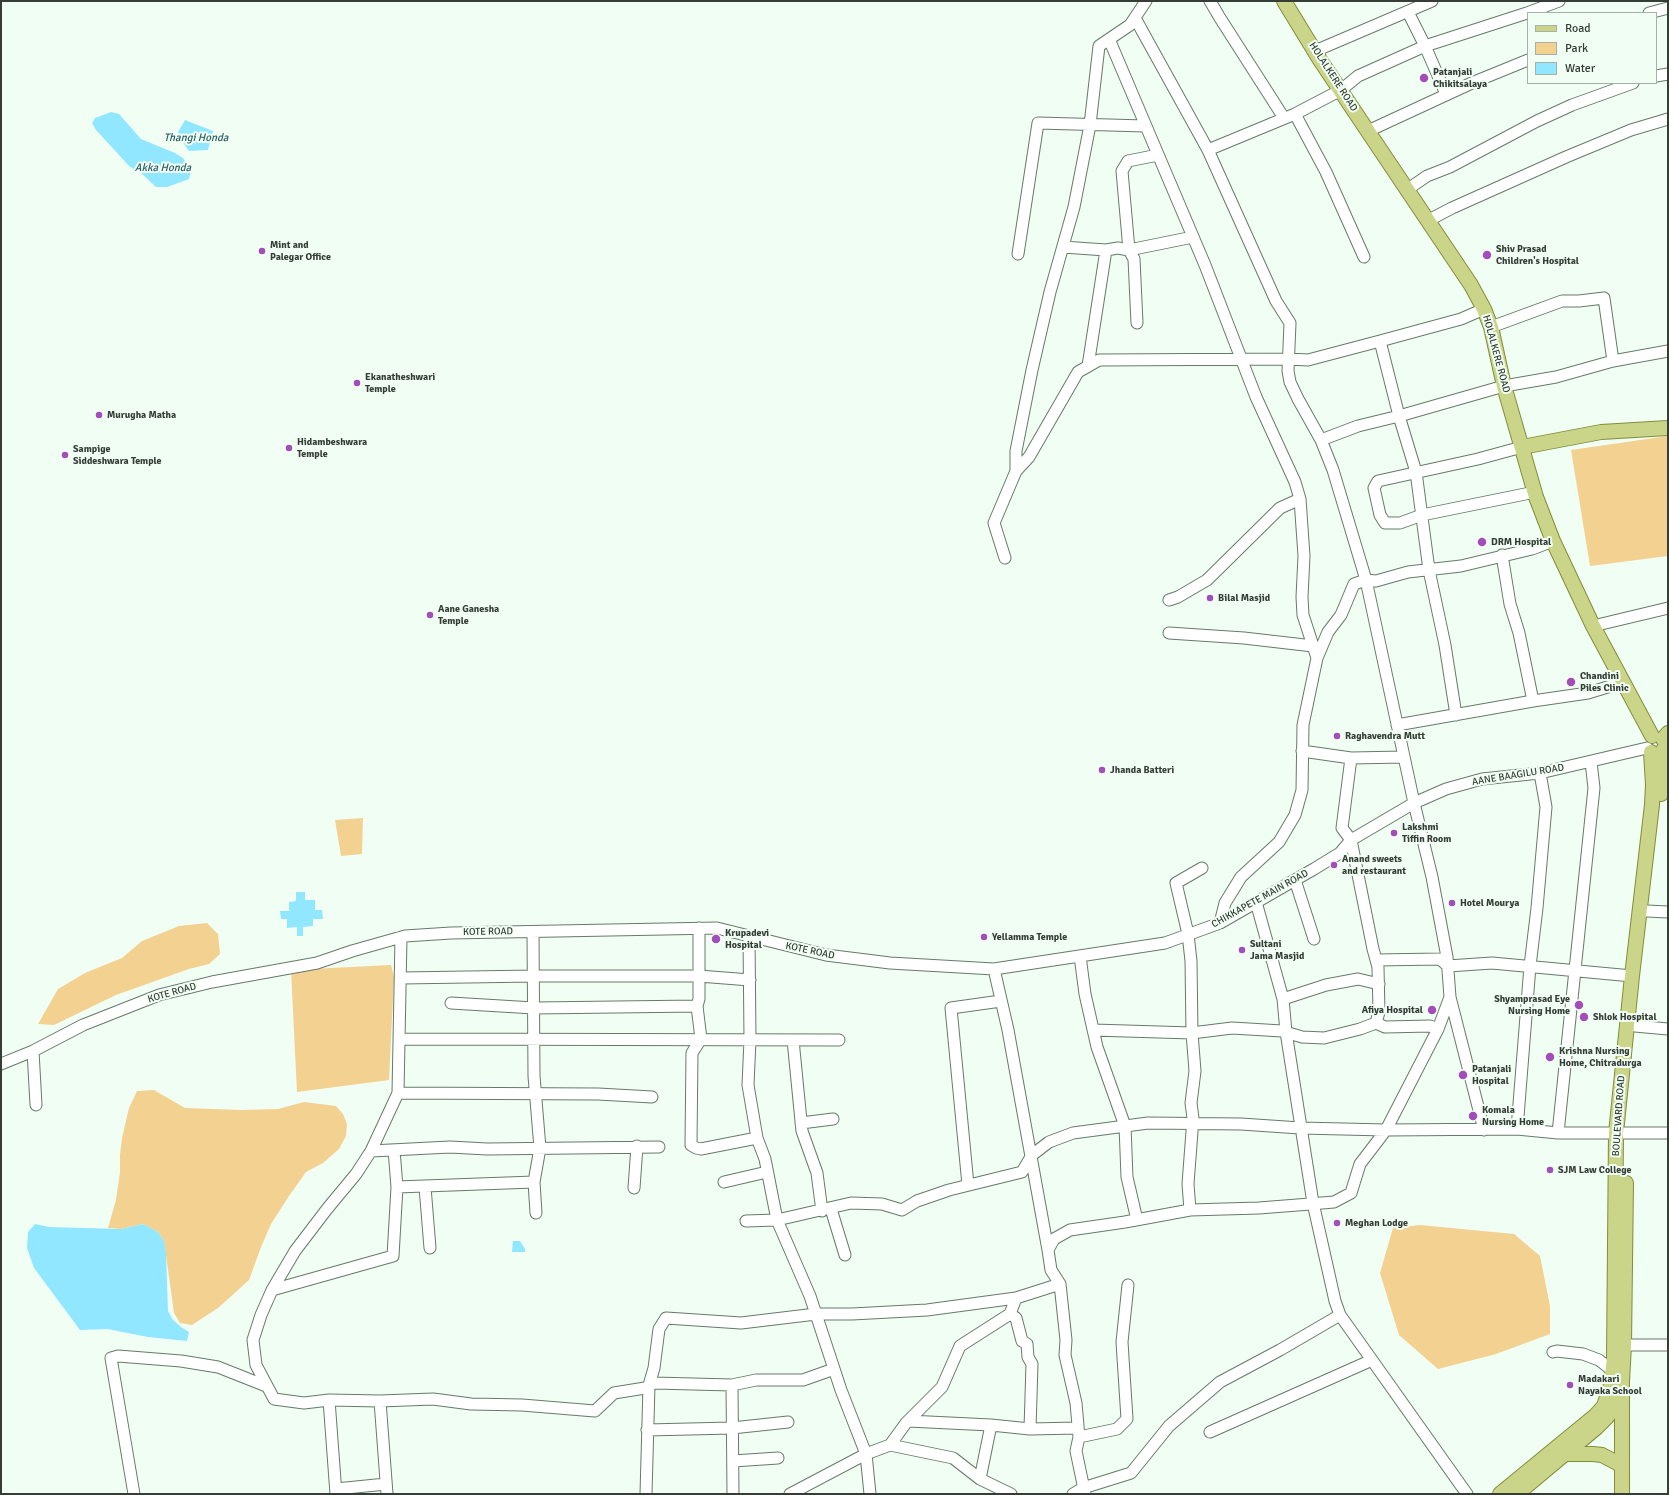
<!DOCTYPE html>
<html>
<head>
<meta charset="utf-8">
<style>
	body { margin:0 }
	#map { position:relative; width:1669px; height:1495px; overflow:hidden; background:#f1fef3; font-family:Signika,sans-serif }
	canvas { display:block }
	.frame { position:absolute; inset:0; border:2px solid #353d36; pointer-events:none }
	.legend { position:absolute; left:1527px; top:12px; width:130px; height:72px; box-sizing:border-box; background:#f1fef3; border:1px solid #a6b1a7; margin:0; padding:5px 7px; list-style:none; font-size:12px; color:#353d36 }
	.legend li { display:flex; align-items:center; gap:8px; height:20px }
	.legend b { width:20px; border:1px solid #a6b1a7 }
</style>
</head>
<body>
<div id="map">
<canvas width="1669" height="1495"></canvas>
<div class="frame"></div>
<ul class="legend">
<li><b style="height:5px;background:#cbd589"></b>Road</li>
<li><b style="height:11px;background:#f3d191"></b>Park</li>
<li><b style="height:11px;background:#91e7ff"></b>Water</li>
</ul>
</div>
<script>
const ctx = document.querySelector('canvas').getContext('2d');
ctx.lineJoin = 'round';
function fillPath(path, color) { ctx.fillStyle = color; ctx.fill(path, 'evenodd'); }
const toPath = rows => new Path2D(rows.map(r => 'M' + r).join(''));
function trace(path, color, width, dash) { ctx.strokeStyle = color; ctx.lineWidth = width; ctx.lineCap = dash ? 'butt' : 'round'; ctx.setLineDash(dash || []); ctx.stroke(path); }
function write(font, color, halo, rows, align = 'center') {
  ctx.font = font + ' Signika,sans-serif'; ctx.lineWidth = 4; ctx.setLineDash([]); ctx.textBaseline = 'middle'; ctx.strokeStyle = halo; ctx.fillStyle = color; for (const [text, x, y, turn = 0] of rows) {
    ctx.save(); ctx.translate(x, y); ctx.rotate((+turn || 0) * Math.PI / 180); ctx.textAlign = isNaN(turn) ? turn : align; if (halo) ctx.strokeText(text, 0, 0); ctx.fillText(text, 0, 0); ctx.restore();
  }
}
fillPath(toPath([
	[1668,436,1668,556,1590,566,1571,450],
	[363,818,362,854,341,856,335,820],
	[207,923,218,934,220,954,209,964,189,969,116,995,54,1025,38,1024,58,989,85,973,122,958,142,941,179,926],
	[391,965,394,977,389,1080,297,1092,291,970],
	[154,1090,185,1108,241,1110,278,1109,304,1102,336,1106,343,1114,347,1124,346,1136,339,1149,323,1163,306,1172,289,1196,271,1224,261,1247,249,1280,218,1308,192,1325,180,1323,174,1313,164,1241,158,1232,143,1224,121,1229,108,1228,116,1200,120,1172,120,1155,122,1138,129,1108,137,1091],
	[1420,1225,1514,1234,1540,1256,1550,1306,1550,1334,1496,1354,1438,1369,1399,1335,1380,1273,1393,1228]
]), '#f3d191');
fillPath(toPath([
	[111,112,119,114,141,139,175,153,183,158,191,171,189,179,167,187,156,187,139,171,130,167,96,130,92,123,95,118],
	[185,120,213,131,208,150,189,151,184,144,178,132],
	[296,892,305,892,305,900,315,900,315,910,322,910,323,919,313,919,313,926,303,927,303,936,297,936,297,927,287,928,287,919,281,919,280,911,289,911,289,902,296,901],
	[35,1224,49,1227,121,1229,143,1224,158,1232,164,1241,166,1253,168,1311,173,1320,181,1327,189,1332,187,1341,148,1337,107,1329,80,1330,34,1268,27,1248,28,1232],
	[513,1241,520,1241,525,1249,525,1252,512,1252]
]), '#91e7ff');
const minor = toPath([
	[1210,1,1220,18,1284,118],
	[1559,1,1527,13,1425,46,1358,76,1341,90,1295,114,1208,150,1276,301,1290,323,1288,371,1290,382,1298,399,1321,440,1358,426,1399,416,1504,386,1556,377,1613,361,1668,351],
	[1408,12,1425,46,1446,94],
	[1649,13,1668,8],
	[1135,18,1208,150],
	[1109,39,1205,265,1256,397,1295,482,1300,499,1304,556,1302,597,1303,615,1317,658],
	[1315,51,1432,1],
	[1656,76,1668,74],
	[1295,114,1326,172,1364,257],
	[1368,131,1474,82,1528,60],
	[1158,155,1128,161,1122,171,1129,250,1193,237],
	[1408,189,1427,176,1450,167,1537,121,1572,105,1633,83],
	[1429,220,1452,208,1566,157,1631,130,1668,119],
	[1063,247,1106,250],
	[1018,254,1038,123,1145,126],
	[1491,327,1562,301,1579,301,1604,298,1613,361],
	[1380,341,1461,319,1484,309],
	[1088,366,1106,250,1118,248,1129,250,1134,259,1137,323],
	[1522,447,1478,459,1378,481,1374,488,1380,515,1385,523,1400,523,1422,515,1535,492],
	[1016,471,1029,457,1078,372,1099,360,1289,359,1308,360,1380,341,1399,416,1416,472,1429,570,1445,645,1456,715],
	[1502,555,1510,604,1519,633,1533,701],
	[1005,558,994,523,1016,471,1016,451,1032,370,1050,292,1074,207,1090,125,1099,46,1130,25,1146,1],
	[1169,600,1178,597,1207,580,1280,508,1300,499],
	[1593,626,1668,608],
	[1169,633,1244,638,1313,646],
	[1397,725,1533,701,1588,693,1624,682],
	[1302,751,1351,758,1404,757],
	[1295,880,1314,939],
	[1256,902,1283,999,1286,1032,1313,1203,1335,1301,1340,1315,1467,1494],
	[1647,911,1668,912],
	[1220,923,1225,903,1241,877,1279,842,1295,815,1302,790,1303,725,1317,658,1328,632,1341,615,1354,584,1366,580,1376,581,1408,572,1461,566,1532,549,1553,541],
	[699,928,699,999,697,1006,701,1039,692,1053,691,1145,696,1148,701,1149,757,1138],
	[533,932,534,1076,540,1148,534,1182,536,1213],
	[401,937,398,1093,371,1151,356,1174,327,1209,295,1251,272,1290,261,1315,253,1340,256,1365,274,1399,304,1403,329,1400,380,1401,433,1399,471,1404,522,1405,595,1411,614,1393,645,1388,654,1383,732,1385,756,1380,803,1380,834,1369],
	[749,937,750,1040,748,1085,757,1138,765,1159,777,1220,810,1296,841,1390,866,1454,870,1494],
	[1080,956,1085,994,1097,1047,1125,1126,1127,1177,1137,1220],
	[1376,960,1440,959,1448,966,1492,963,1632,976],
	[994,969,1008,1030,1048,1250],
	[401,978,534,976,699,976,750,980],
	[1450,997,1484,1130],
	[1283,999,1326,985,1358,979,1379,984],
	[451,1003,534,1008,697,1006],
	[1376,1023,1385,1027,1430,1026,1438,1029],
	[1635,1026,1668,1029],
	[1093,1030,1192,1033,1191,961,1188,934,1176,883,1202,868],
	[399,1039,839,1040],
	[793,1040,802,1131,817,1173,822,1211],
	[33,1051,36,1105],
	[1,1064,33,1051,83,1025,159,995,212,982,317,963,352,951,405,936,451,933,717,928,826,955,890,963,994,969,1165,943,1220,923,1314,869,1340,853,1351,840,1414,803,1446,789,1482,779,1540,773,1647,748],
	[398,1093,598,1094,652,1097],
	[801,1123,833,1119],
	[1517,1129,1530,966,1537,908,1546,807,1540,773],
	[1558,1133,1594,788,1591,762],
	[371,1151,450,1147,487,1149,659,1147],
	[724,1182,767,1172],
	[968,1185,951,1008,1001,1001],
	[397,1187,534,1182],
	[425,1187,430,1248],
	[634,1188,637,1146],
	[831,1209,845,1255],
	[1190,1210,1259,1208,1310,1204,1334,1202,1351,1193,1360,1164,1386,1130,1438,1029,1450,997,1447,957,1432,877,1414,803,1366,580,1333,470,1321,440],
	[746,1221,777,1220,851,1203,882,1204,902,1210,917,1201,949,1190,1022,1172,1032,1155,1049,1142,1073,1133,1148,1123,1241,1124,1300,1128,1386,1130,1517,1129,1558,1133,1668,1133],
	[272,1290,393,1256,397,1187,394,1150],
	[1010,1314,1016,1318,1022,1341,1027,1344,1028,1357,1032,1364,1030,1429],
	[1624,1345,1668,1345],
	[1553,1352,1557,1351,1583,1354,1599,1360,1613,1371],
	[732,1385,733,1494],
	[329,1400,336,1494],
	[380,1401,387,1494],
	[908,1421,991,1425,1030,1429,1078,1428],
	[647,1430,732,1428,788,1422],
	[1210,1432,1372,1360],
	[1079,1437,1117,1429,1127,1419,1122,1342,1128,1285],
	[890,1445,953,1458,980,1479,1011,1494],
	[733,1461,778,1458],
	[980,1479,991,1425],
	[336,1489,386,1484],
	[134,1494,111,1358,118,1356,181,1361,218,1367,266,1386],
	[646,1494,649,1385,654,1368,659,1329,666,1318,741,1323,816,1314,852,1314,927,1310,1016,1298,1060,1284],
	[790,1494,866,1454,890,1445,906,1423,942,1387,960,1346,1010,1314,1016,1298],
	[1073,1494,1083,1488,1131,1473,1169,1426,1220,1382,1280,1350,1340,1315],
	[1085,1494,1076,1451,1079,1437,1076,1403,1065,1355,1066,1340,1060,1284,1051,1270,1048,1250,1054,1239,1070,1230,1125,1222,1190,1210,1188,1184,1193,1118,1191,1103,1195,1071,1192,1033,1232,1028,1282,1031,1302,1037,1324,1038,1360,1029,1376,1023,1379,1012,1378,967,1373,949,1351,840,1342,828,1351,758]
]);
const major = toPath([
	[1284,1,1320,60,1471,285,1484,309,1491,327,1504,386,1536,497,1553,541,1593,626,1652,736],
	[1522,447,1601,432,1668,428],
	[1663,739,1668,733],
	[1661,794,1663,750],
	[1565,1454,1593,1454,1602,1455,1621,1465],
	[1500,1494,1595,1416,1604,1406,1611,1385,1614,1357,1616,1133,1632,976,1652,805,1653,785,1651,752],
	[1517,1494,1596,1428,1607,1417,1614,1408,1617,1401],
	[1622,1494,1622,1381,1624,1345,1626,1183]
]);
trace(minor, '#677a6a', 13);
trace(major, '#808e39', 16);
trace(minor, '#fff', 11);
trace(major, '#cbd589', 14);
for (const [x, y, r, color] of [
	[1424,78,5,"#a34dba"],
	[262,251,4,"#a34dba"],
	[1487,255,5,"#a34dba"],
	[357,383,4,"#a34dba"],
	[99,415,4,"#a34dba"],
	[289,448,4,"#a34dba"],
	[65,455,4,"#a34dba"],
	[1482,542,5,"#a34dba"],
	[1210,598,4,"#a34dba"],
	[430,615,4,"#a34dba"],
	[1571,682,5,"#a34dba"],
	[1337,736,4,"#a34dba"],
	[1102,770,4,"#a34dba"],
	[1394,833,4,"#a34dba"],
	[1334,865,4,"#a34dba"],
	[1452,903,4,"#a34dba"],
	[984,937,4,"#a34dba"],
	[716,939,5,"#a34dba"],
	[1242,950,4,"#a34dba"],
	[1579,1005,5,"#a34dba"],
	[1432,1010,5,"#a34dba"],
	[1584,1017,5,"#a34dba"],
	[1550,1057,5,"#a34dba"],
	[1463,1075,5,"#a34dba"],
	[1473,1116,5,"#a34dba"],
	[1550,1170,4,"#a34dba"],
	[1337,1223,4,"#a34dba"],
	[1570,1385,4,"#a34dba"]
]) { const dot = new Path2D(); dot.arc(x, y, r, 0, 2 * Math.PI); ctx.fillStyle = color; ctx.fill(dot); trace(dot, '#f1fef3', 1.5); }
write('bold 10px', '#353d36', '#f1fef3', [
	["Patanjali",1433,72],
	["Chikitsalaya",1433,84],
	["Mint and",270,245],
	["Palegar Office",270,257],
	["Shiv Prasad",1496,249],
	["Children's Hospital",1496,261],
	["Ekanatheshwari",365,377],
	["Temple",365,389],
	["Murugha Matha",107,415],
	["Hidambeshwara",297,442],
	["Temple",297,454],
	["Sampige",73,449],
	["Siddeshwara Temple",73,461],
	["DRM Hospital",1491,542],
	["Bilal Masjid",1218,598],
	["Aane Ganesha",438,609],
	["Temple",438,621],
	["Chandini",1580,676],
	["Piles Clinic",1580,688],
	["Raghavendra Mutt",1345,736],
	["Jhanda Batteri",1110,770],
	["Lakshmi",1402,827],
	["Tiffin Room",1402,839],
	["Anand sweets",1342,859],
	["and restaurant",1342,871],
	["Hotel Mourya",1460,903],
	["Krupadevi",725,933],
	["Hospital",725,945],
	["Yellamma Temple",992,937],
	["Sultani",1250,944],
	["Jama Masjid",1250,956],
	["Shyamprasad Eye",1570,999,"right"],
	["Nursing Home",1570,1011,"right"],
	["Afiya Hospital",1423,1010,"right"],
	["Shlok Hospital",1593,1017],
	["Krishna Nursing",1559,1051],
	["Home, Chitradurga",1559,1063],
	["Patanjali",1472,1069],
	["Hospital",1472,1081],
	["Komala",1482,1110],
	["Nursing Home",1482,1122],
	["SJM Law College",1558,1170],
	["Meghan Lodge",1345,1223],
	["Madakari",1578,1379],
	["Nayaka School",1578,1391]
], 'left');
write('10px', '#353d36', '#f1fef3', [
	["HOLALKERE ROAD",1333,77,57],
	["HOLALKERE ROAD",1496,354,75],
	["AANE BAAGILU ROAD",1518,775,-9],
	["CHIKKAPETE MAIN ROAD",1260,899,-29],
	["KOTE ROAD",488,932,-1],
	["KOTE ROAD",810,951,12],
	["KOTE ROAD",172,993,-16],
	["BOULEVARD ROAD",1619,1116,-86]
]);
write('italic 11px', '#2a5b68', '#f1fef3', [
	["Thangi Honda",196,138],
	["Akka Honda",163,168]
]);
</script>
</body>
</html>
